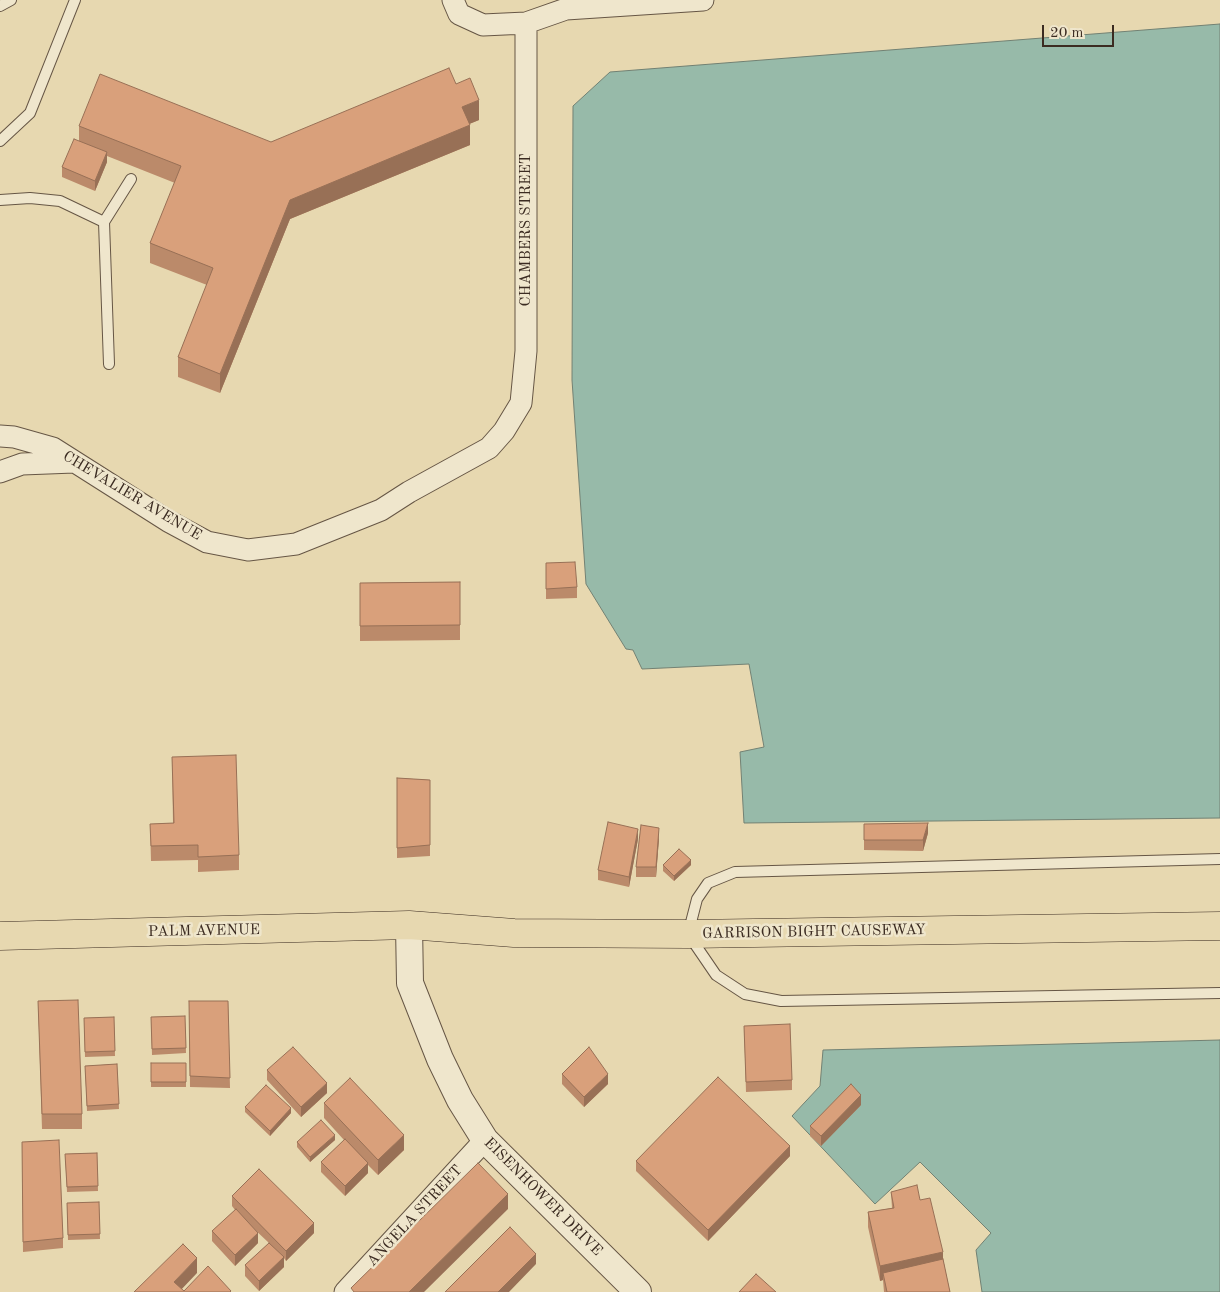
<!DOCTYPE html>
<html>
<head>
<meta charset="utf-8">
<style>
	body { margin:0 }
	#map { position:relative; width:1220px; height:1292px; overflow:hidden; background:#e7d8b0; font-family:"Old Standard TT",serif }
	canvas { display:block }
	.scale { position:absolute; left:1042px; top:25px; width:72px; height:22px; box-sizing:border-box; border:2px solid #3b2b21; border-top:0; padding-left:6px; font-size:15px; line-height:18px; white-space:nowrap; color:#3b2b21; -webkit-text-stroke:4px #efe6cc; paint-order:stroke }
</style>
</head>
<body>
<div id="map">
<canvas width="1220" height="1292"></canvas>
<div class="scale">20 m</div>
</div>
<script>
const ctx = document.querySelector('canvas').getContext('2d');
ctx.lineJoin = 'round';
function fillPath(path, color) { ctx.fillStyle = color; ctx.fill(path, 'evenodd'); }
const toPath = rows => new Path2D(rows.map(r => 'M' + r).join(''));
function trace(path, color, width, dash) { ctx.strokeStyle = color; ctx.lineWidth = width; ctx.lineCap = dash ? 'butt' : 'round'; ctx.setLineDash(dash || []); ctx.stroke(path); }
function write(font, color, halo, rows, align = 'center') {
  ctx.font = font + ' "Old Standard TT",serif'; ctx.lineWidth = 5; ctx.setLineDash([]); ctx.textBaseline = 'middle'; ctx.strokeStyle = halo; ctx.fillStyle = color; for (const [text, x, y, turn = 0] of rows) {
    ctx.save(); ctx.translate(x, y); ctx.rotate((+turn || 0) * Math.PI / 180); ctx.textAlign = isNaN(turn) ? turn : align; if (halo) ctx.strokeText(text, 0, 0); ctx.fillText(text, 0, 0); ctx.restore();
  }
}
const water = toPath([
	[1220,24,1220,818,744,823,740,752,764,747,749,664,642,669,633,650,626,649,586,584,572,380,573,106,610,72,1220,24],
	[1220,1040,1220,1292,982,1292,976,1250,991,1233,920,1162,875,1204,792,1116,820,1086,823,1050,1220,1040]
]);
fillPath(water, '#97baa9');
trace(water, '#728173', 1);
const service = toPath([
	[0,6,11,0],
	[0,141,30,113,75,0],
	[0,200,30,198,60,201,104,222,109,364],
	[104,222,131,179],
	[1220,859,735,872,708,883,697,899,688,934,716,975,745,994,781,1001,1220,993]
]);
const minor = toPath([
	[453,0,459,14,483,25,526,23,566,9,703,0],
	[0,436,14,437,53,448,168,521,207,542,248,550,296,544,381,510,409,492,489,448,504,431,521,403,526,351,526,23],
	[0,472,22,464,74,462],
	[345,1292,485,1140]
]);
const tertiary = toPath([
	[409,925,410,983,440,1059,460,1100,485,1140,638,1292]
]);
const primary = toPath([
	[0,936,409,925,514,933,688,934,1220,926]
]);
trace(service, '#665645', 12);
trace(minor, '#665645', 23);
trace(tertiary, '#665645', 28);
trace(primary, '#3b2b21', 29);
trace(service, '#efe6cc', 10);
trace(minor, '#efe6cc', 21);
trace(tertiary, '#efe6cc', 26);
trace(primary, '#e7d8b0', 28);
fillPath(toPath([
	[456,84,479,120,469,124,470,145,290,219,220,393,178,377,178,357,207,285,150,263,150,243,175,183,107,156,107,162,95,191,62,177,62,167,79,141,79,126,271,142],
	[546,563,577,587,577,598,546,599],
	[460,582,460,640,360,641,360,583],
	[172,757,239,855,239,870,198,872,198,860,151,861,150,824,173,823],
	[397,778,430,780,430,856,397,858],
	[864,824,928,833,923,851,864,850],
	[659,838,656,877,636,877,636,867],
	[638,839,629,887,598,880,598,870],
	[663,865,691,865,674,881,663,871],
	[38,1001,82,1114,82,1129,42,1129],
	[189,1001,228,1001,230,1088,190,1087],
	[185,1016,186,1053,152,1055,151,1017],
	[114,1017,115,1056,85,1057,84,1018],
	[744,1026,792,1080,792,1090,746,1092],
	[151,1063,186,1063,186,1087,151,1087],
	[117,1064,119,1109,87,1111,85,1066],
	[267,1070,327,1093,301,1117,267,1080],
	[562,1074,608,1084,584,1107,562,1084],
	[324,1103,404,1150,378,1175,368,1165,368,1173,345,1196,321,1172,321,1162,344,1140,324,1118],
	[861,1105,821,1146,810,1136,810,1126],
	[245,1107,291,1113,270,1136,245,1112],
	[335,1140,310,1162,297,1147,297,1142],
	[22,1142,63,1238,63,1248,23,1252],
	[97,1153,98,1191,67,1192,65,1154],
	[790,1156,708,1241,636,1171,636,1161],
	[891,1192,920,1200,943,1259,950,1292,884,1292,883,1280,880,1281,868,1227,868,1212,892,1208],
	[232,1196,314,1233,286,1261,284,1258,284,1267,259,1291,245,1276,245,1265,269,1243,252,1227,258,1243,235,1266,212,1241,212,1231,235,1210,232,1206],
	[99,1202,100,1239,68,1240,67,1203]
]), '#bb8a6a');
fillPath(toPath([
	[479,100,479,120,462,127,462,107],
	[470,125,470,145,290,219,220,393,220,374,290,200],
	[107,152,107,162,95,191,95,181],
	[928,823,928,833,923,851,923,840],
	[659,828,659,838,656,877,656,867],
	[638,829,638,839,629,887,629,877],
	[691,860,691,865,674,881,674,876],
	[608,1074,608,1084,584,1107,584,1097],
	[327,1083,327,1093,301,1117,301,1107],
	[861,1095,861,1105,821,1146,821,1136],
	[291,1108,291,1113,270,1136,270,1131],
	[335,1135,335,1140,310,1162,310,1157],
	[404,1135,404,1150,378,1175,378,1160],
	[790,1146,790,1156,708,1241,708,1230],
	[368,1163,368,1173,345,1196,345,1186],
	[508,1194,508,1209,424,1292,409,1292],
	[314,1223,314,1233,286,1261,286,1251],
	[258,1233,258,1243,235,1266,235,1255],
	[943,1252,943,1267,883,1273,883,1280,880,1281,880,1266],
	[536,1254,536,1264,509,1292,498,1292],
	[284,1257,284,1267,259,1291,259,1281],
	[197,1258,197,1273,179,1292,174,1282]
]), '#987056');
const building = toPath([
	[449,68,456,84,470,78,479,100,462,107,470,125,290,200,220,374,178,357,213,268,150,243,181,166,79,126,100,74,271,142,449,68],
	[74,139,107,152,95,181,62,167,74,139],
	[575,562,577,587,546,589,546,563,575,562],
	[460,582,460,625,360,626,360,583,460,582],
	[236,755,239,855,198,857,198,845,151,846,150,824,174,823,172,757,236,755],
	[397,778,430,780,430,845,397,848,397,778],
	[608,822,638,829,629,877,598,870,608,822],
	[928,823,923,840,864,840,864,824,928,823],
	[641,825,659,828,656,867,636,867,641,825],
	[679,849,691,860,674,876,663,865,679,849],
	[78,1000,82,1114,42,1114,38,1001,78,1000],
	[189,1001,228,1001,230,1078,190,1076,189,1001],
	[185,1016,186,1048,152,1049,151,1017,185,1016],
	[114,1017,115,1051,85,1052,84,1018,114,1017],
	[790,1024,792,1080,746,1082,744,1026,790,1024],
	[293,1047,327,1083,301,1107,267,1070,293,1047],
	[589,1047,608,1074,584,1097,562,1074,589,1047],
	[151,1063,186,1063,186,1082,151,1082,151,1063],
	[117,1064,119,1104,87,1106,85,1066,117,1064],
	[718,1077,790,1146,708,1230,636,1161,718,1077],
	[350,1078,404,1135,378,1160,324,1103,350,1078],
	[851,1084,861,1095,821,1136,810,1126,851,1084],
	[266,1085,291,1108,270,1131,245,1107,266,1085],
	[321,1120,335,1135,310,1157,297,1142,321,1120],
	[345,1139,368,1163,345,1186,321,1162,345,1139],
	[59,1140,63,1238,23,1242,22,1142,59,1140],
	[97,1153,98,1186,67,1187,65,1154,97,1153],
	[478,1163,508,1194,409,1292,354,1292,351,1288,478,1163],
	[259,1169,314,1223,286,1251,232,1196,259,1169],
	[917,1185,920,1200,930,1198,943,1252,880,1266,868,1212,894,1208,891,1192,917,1185],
	[99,1202,100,1234,68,1235,67,1203,99,1202],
	[236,1209,258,1233,235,1255,212,1231,236,1209],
	[510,1227,536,1254,498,1292,445,1292,510,1227],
	[269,1243,284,1257,259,1281,245,1265,269,1243],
	[183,1244,197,1258,174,1282,184,1291,208,1266,231,1291,230,1292,134,1292,183,1244],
	[943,1259,950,1292,887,1292,883,1273,943,1259],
	[756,1274,776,1292,739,1292,756,1274]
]);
fillPath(building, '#d9a07b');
trace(building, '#987056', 1);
write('15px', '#3b2b21', '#efe6cc', [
	["CHAMBERS STREET",526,230,-90],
	["CHEVALIER AVENUE",132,496,31],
	["PALM AVENUE",204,931,-1],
	["GARRISON BIGHT CAUSEWAY",814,932,-1],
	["EISENHOWER DRIVE",543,1197,45],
	["ANGELA STREET",415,1216,-47]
]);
</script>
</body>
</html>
